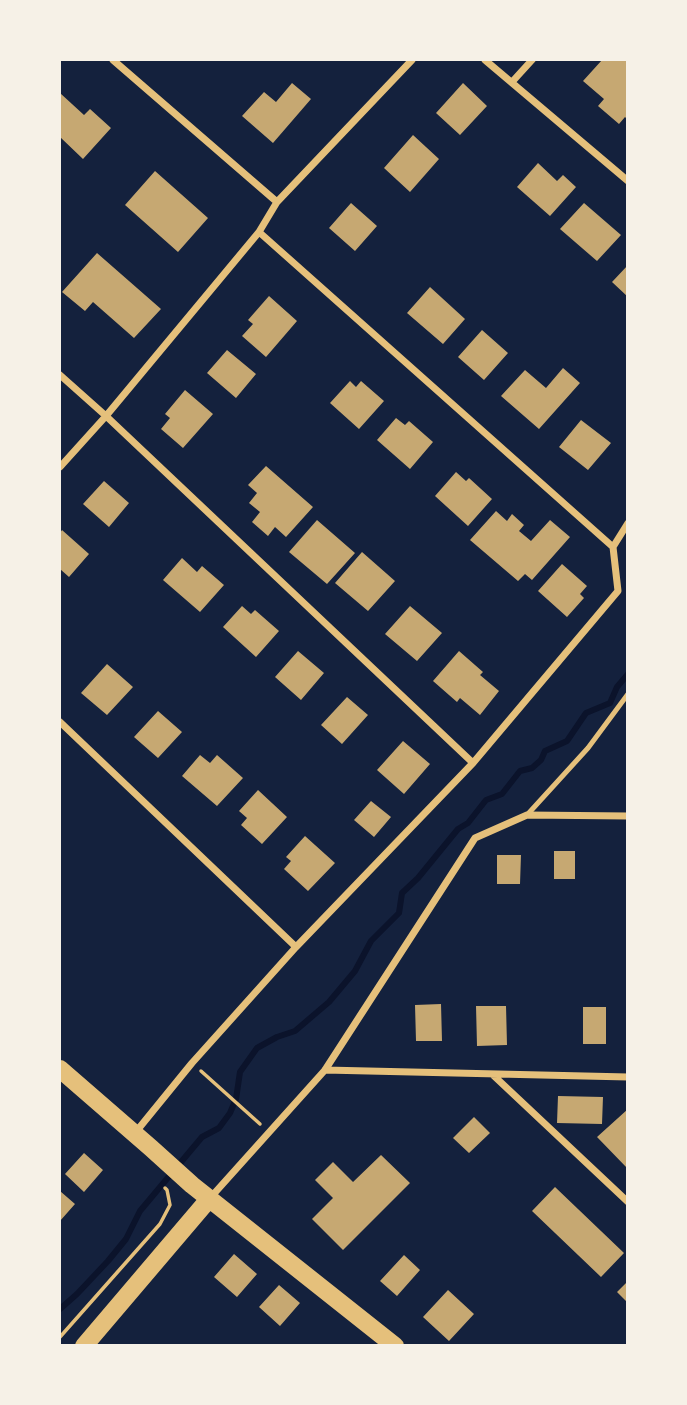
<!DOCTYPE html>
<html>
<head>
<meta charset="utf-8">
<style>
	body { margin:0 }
	#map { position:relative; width:687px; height:1405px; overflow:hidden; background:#14213d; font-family:Raleway,sans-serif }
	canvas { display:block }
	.frame { position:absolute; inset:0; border:61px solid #f6f1e7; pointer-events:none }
</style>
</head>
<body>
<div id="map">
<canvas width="687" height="1405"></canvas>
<div class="frame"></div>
</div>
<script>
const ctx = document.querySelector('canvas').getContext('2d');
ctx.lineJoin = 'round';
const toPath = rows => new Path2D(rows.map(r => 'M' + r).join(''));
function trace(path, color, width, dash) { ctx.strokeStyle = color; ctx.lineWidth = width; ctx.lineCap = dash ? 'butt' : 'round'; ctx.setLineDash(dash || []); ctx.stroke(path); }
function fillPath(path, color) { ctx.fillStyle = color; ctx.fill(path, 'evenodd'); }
trace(toPath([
	[60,1309,77,1294,108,1261,126,1239,140,1211,202,1137,219,1128,230,1113,236,1099,240,1072,257,1048,277,1037,295,1031,329,1002,355,971,371,941,399,913,402,893,418,878,458,829,468,823,486,800,502,794,520,771,532,768,541,760,545,751,567,741,586,713,610,703,617,687,628,674]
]), '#0b132b', 6);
fillPath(toPath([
	[602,60,628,60,628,120,625,117,619,124,598,106,604,99,583,81],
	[292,83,311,99,273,143,242,116,264,92,276,102],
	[463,83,487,106,460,135,436,113],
	[60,93,84,115,90,109,111,128,83,159,60,137],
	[413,135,439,159,410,192,384,168],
	[538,163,557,181,563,175,576,187,550,216,517,187],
	[155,171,208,218,178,252,125,205],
	[351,203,377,226,355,251,329,228],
	[584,203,621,235,597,261,560,229],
	[97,253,161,309,134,338,93,302,85,311,62,292],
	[628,265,628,297,612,282],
	[430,287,465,319,443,344,407,313],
	[269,296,297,321,266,357,242,336,253,324,248,320],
	[482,330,508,353,484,380,458,357],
	[227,350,256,374,236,398,207,373],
	[563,368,580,383,539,429,501,396,525,370,546,388],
	[350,381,356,387,361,381,384,401,359,429,330,403],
	[185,390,213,414,183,448,161,429,170,418,165,414],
	[396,418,405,425,409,421,433,442,410,469,377,440],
	[581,420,611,443,588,470,559,447],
	[266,466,313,507,286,537,275,527,268,536,252,522,260,512,249,503,257,493,248,485],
	[456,472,466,481,469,478,492,499,468,526,435,496],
	[104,481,129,503,109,527,83,504],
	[496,511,507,521,512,514,524,525,519,531,531,541,550,520,570,537,532,580,525,574,518,581,470,540],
	[317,520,355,553,327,584,289,552],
	[62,530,89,554,69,577,60,569,60,533],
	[362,552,395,581,368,611,335,583],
	[182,558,197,572,202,566,224,585,200,612,163,580],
	[562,564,587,586,580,594,584,598,567,617,538,591],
	[242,606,251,614,255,610,279,631,256,657,223,627],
	[410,606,442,633,417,661,385,634],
	[298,651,324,673,301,700,275,677],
	[459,651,483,672,480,675,499,691,480,715,460,698,457,702,433,681],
	[107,664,133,687,107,715,81,693],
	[347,697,368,715,342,744,321,725],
	[158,711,182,732,158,758,134,737],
	[403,741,430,764,404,794,377,770],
	[200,755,210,763,217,755,243,778,217,806,182,776],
	[258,790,287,817,262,844,241,825,247,818,239,811],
	[371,801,391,817,374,837,354,820],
	[305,836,335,863,308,891,284,869,291,861,286,857],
	[554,851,575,851,575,879,554,879],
	[497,855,521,855,520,884,497,884],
	[441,1004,442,1041,416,1041,415,1005],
	[476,1006,506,1006,507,1045,477,1046],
	[583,1007,606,1007,606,1044,583,1044],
	[558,1096,603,1097,602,1124,557,1123],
	[628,1109,628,1169,597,1137],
	[474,1117,490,1133,469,1153,453,1138],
	[84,1153,103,1170,84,1192,65,1174],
	[381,1155,410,1183,343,1250,312,1219,333,1198,315,1180,333,1162,353,1182],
	[555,1187,624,1253,601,1277,532,1211],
	[60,1191,75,1204,60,1221],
	[234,1254,257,1274,237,1297,214,1277],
	[404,1255,420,1270,397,1296,380,1281],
	[628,1281,628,1303,617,1292],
	[279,1285,300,1303,280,1326,259,1307],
	[448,1290,474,1314,449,1341,423,1317]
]), '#c6a872');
trace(toPath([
	[201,1071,260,1124],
	[60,1337,160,1224,170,1205,167,1190,165,1188]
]), '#e5c07b', 3.5);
trace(toPath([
	[527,815,588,748,628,694]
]), '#e5c07b', 5);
trace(toPath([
	[113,60,277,202],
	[485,60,628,181],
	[512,82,532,60],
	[259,232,613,547],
	[60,375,106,416,473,763],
	[60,467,106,416,259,232,277,202,412,60],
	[60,722,296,947],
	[325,1070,628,1077],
	[493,1075,628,1202],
	[135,1133,192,1063,296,947,473,763,618,591,613,547,628,523],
	[211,1197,325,1070,475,838,527,815,628,816]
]), '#e5c07b', 7);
trace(toPath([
	[60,1069,151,1148,192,1185,395,1346],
	[84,1346,209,1199]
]), '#e5c07b', 18);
</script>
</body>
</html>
